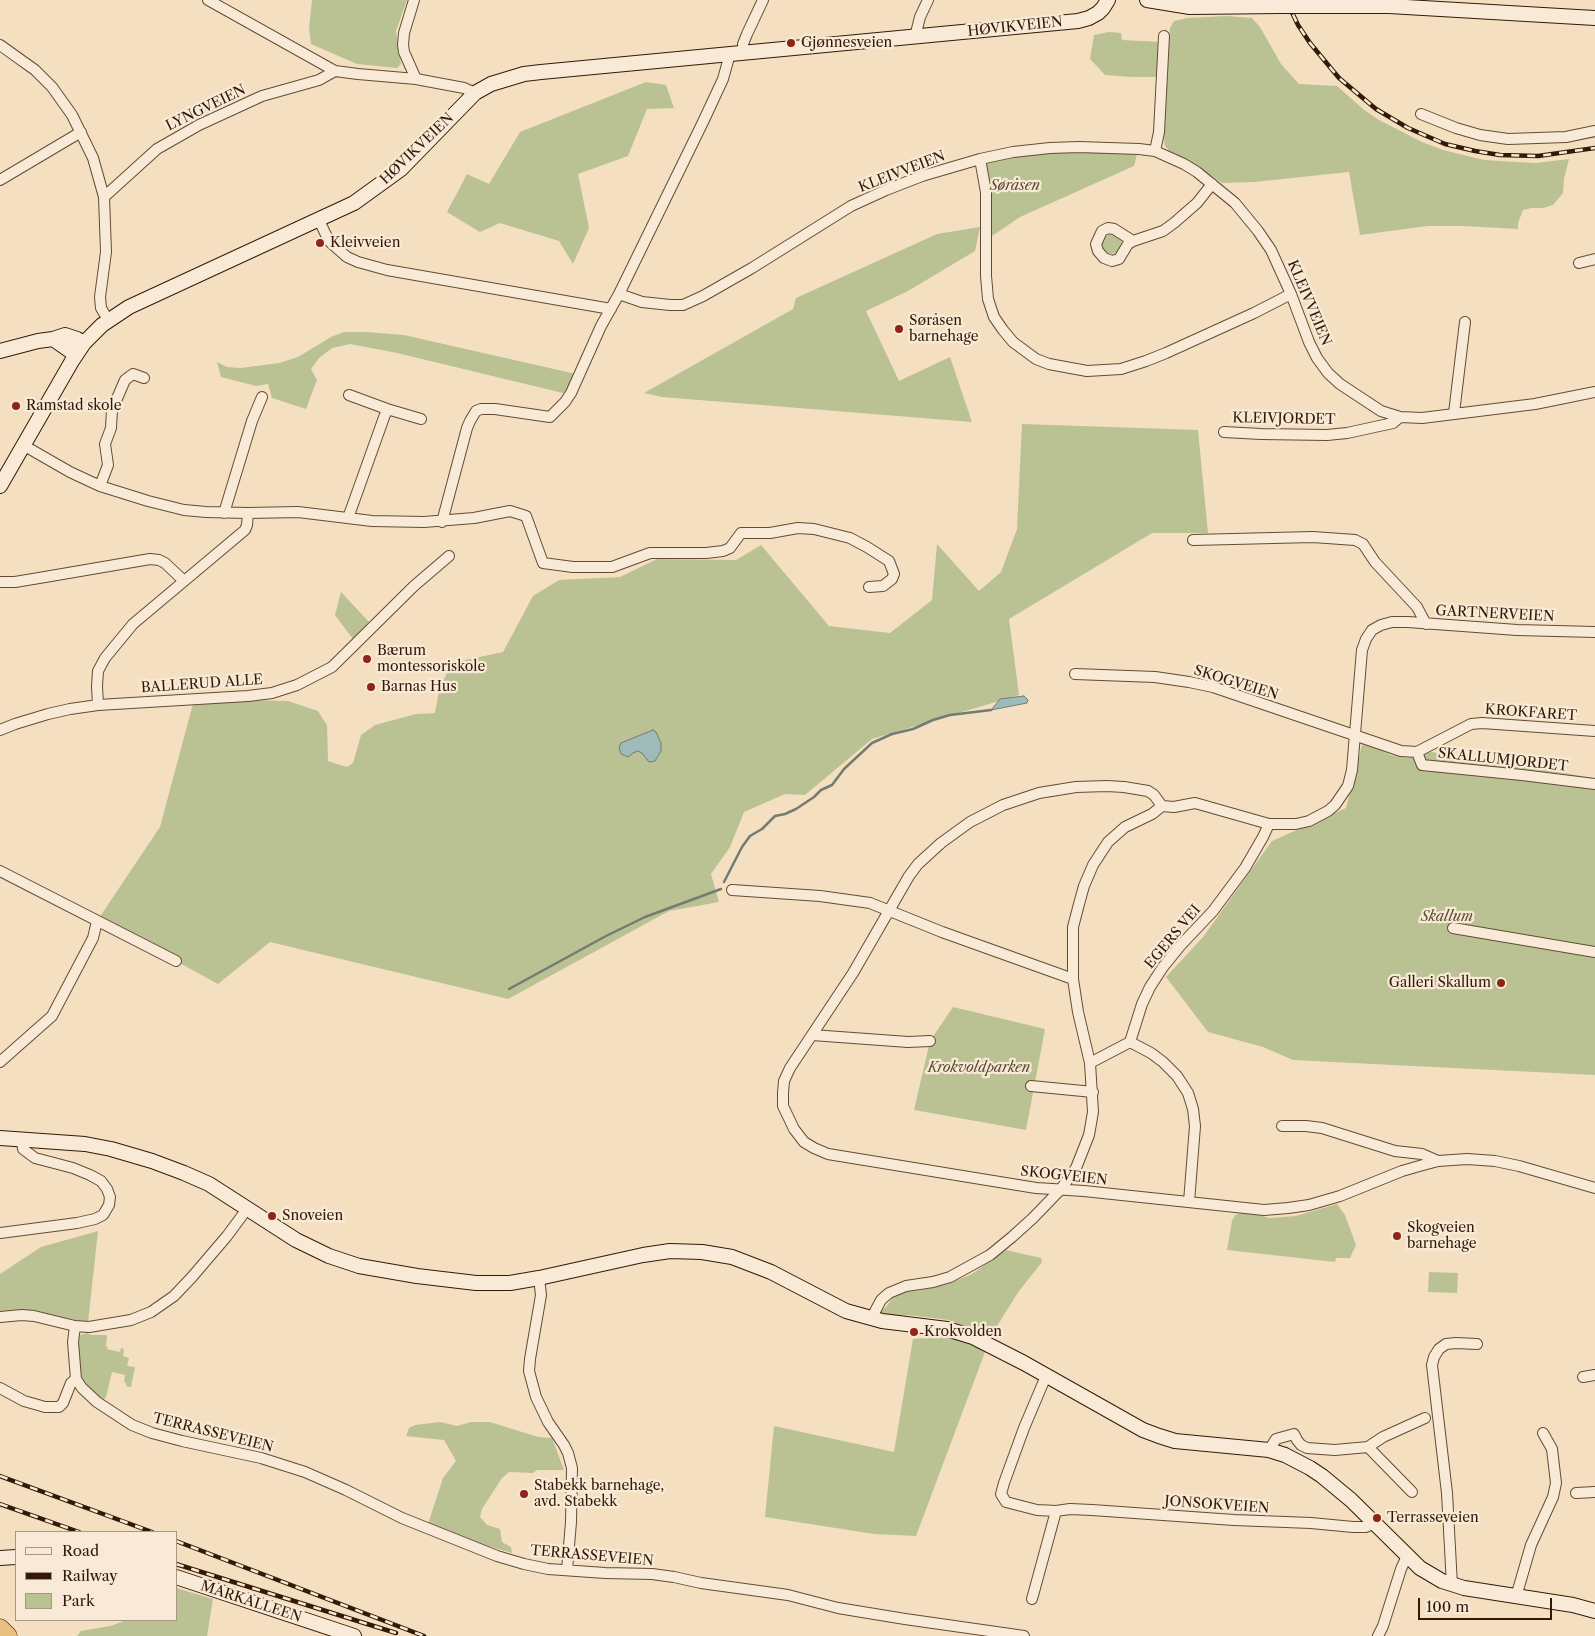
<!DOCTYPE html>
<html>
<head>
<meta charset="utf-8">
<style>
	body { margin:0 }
	#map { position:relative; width:1595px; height:1636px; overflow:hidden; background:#f5dfc1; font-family:"Libre Caslon Text",serif }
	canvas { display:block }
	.legend { position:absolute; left:15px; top:1531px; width:162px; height:90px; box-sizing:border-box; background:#f8ead7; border:1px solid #a99784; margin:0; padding:6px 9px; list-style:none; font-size:15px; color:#321a07 }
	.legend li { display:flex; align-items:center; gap:10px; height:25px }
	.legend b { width:25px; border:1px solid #a99784 }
	.scale { position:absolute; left:1418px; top:1598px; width:134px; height:22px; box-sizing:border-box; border:2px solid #321a07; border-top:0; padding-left:6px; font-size:15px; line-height:18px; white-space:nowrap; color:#321a07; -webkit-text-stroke:4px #f8ead7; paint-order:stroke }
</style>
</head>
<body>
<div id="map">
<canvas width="1595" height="1636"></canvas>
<ul class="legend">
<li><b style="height:6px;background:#f8ead7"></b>Road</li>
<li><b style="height:6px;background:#321a07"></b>Railway</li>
<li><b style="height:14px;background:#bac294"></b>Park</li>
</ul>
<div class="scale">100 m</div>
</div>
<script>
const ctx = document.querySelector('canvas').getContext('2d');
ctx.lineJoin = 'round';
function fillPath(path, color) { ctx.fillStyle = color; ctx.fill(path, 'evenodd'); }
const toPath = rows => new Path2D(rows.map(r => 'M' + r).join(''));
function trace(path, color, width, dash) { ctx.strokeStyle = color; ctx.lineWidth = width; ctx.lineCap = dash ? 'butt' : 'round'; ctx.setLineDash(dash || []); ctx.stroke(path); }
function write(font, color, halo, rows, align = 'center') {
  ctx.font = font + ' "Libre Caslon Text",serif'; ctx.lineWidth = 4.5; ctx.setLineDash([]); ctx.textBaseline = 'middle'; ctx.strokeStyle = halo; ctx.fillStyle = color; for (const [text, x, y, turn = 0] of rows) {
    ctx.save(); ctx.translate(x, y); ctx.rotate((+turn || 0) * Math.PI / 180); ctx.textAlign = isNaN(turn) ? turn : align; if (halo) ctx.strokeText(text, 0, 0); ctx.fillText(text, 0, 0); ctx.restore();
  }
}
fillPath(toPath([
	[312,0,407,0,396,31,401,64,397,68,357,64,311,44,309,28],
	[1227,16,1252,18,1260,27,1281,64,1299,84,1337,86,1363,109,1379,120,1422,142,1443,150,1484,160,1536,163,1569,159,1564,179,1563,193,1553,205,1543,208,1531,208,1523,210,1518,223,1518,229,1463,226,1428,226,1360,235,1349,172,1254,182,1222,183,1197,167,1170,152,1165,146,1164,141,1170,28,1174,21,1187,18],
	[1109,32,1121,33,1122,40,1161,42,1162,77,1131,77,1105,75,1090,59,1094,35],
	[646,82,666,85,674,108,647,109,628,156,578,174,589,228,573,264,559,241,500,223,480,232,447,212,467,174,489,184,520,132],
	[1050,150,1137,154,1134,166,1020,217,986,240,983,159],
	[980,227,975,251,908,291,866,311,899,381,950,357,972,422,662,397,644,393,793,309,796,298,937,234],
	'1102 244a10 10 0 1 1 20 0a10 10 0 1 1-20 0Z',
	[344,332,366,332,404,335,576,374,567,394,397,353,350,344,332,348,319,358,311,369,317,380,306,409,272,398,268,384,256,386,221,377,217,362,227,367,241,368,279,363,298,357,331,337],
	[1022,424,1198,430,1208,533,1152,533,1009,619,1019,695,872,739,805,795,785,794,744,812,730,847,711,874,719,902,669,911,508,999,270,942,218,984,176,961,97,921,160,827,194,700,215,699,288,701,318,711,327,725,328,761,347,767,353,763,361,735,375,725,416,714,435,713,439,691,451,663,503,652,533,596,559,580,620,577,657,559,736,560,761,545,829,626,890,633,932,600,937,544,979,591,1001,572,1017,529],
	[341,592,369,622,353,639,335,615],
	[1363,741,1391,755,1408,758,1431,752,1595,778,1595,1075,1293,1060,1263,1047,1208,1032,1166,977,1203,937,1272,841,1346,808],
	[953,1007,1045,1029,1026,1130,914,1110,930,1041],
	[1337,1204,1345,1215,1356,1245,1350,1258,1336,1258,1335,1262,1227,1250,1232,1221,1235,1215,1245,1211,1269,1218,1296,1216],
	[98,1231,88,1323,34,1310,0,1311,0,1274,41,1247],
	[1006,1250,1041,1258,1042,1262,1019,1291,990,1337,949,1320,908,1315,871,1319,886,1307,894,1296,905,1292,921,1290,948,1284,972,1274],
	[1429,1272,1458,1273,1457,1293,1428,1292],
	[87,1333,91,1335,107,1335,106,1346,108,1347,107,1349,120,1352,121,1348,124,1349,123,1356,129,1358,127,1366,135,1367,131,1387,126,1386,126,1383,124,1382,125,1375,112,1372,106,1397,103,1401,87,1388,79,1375,78,1347,80,1335],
	[946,1336,988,1344,916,1536,874,1534,765,1517,774,1426,894,1452,913,1339],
	[440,1422,457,1426,471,1422,490,1422,538,1437,552,1438,564,1470,537,1470,533,1473,509,1472,502,1478,482,1509,480,1517,487,1525,500,1529,502,1542,511,1547,512,1553,463,1539,428,1524,443,1478,456,1461,444,1440,406,1436,409,1428,415,1425],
	[176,1588,213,1599,207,1636,77,1636,81,1631,110,1626,122,1622,123,1620,176,1620]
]), '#bac294');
const water = toPath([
	[1024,696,1028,700,1027,703,991,710,1000,699,1024,696],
	[653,730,656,732,661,743,661,751,655,761,649,762,642,753,638,751,633,753,628,757,621,754,619,747,621,743,653,730]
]);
fillPath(water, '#9ebbba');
trace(water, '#737b72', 1);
trace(toPath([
	[724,882,742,847,750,836,762,829,775,816,785,814,796,809,814,797,821,790,832,785,844,769,872,743,892,734,913,729,933,720,950,715,991,710],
	[509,989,606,936,645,917,721,889]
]), '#737b72', 2.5);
const street = toPath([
	[208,0,335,71,358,74,416,79],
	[414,0,404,33,403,45,404,52,416,79,464,88,475,93],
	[915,37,920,17,928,0],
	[0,45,35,70,52,87,72,115,93,158,104,197,106,252,100,297,101,308,108,320],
	[744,53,743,44,747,34,763,0],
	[1421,114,1456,128,1480,135,1508,139,1566,137,1595,131],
	[1155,151,1159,132,1164,36],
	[980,159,986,192,986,276,988,299,994,317,1003,330,1013,342,1036,359,1049,364,1087,371,1121,369,1146,361,1166,353,1254,313,1291,294],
	[0,180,81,132],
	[104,197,157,149,199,125,262,96,319,80,335,71],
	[319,220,326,235,331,243,347,257,358,262,387,270,611,309],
	[1133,241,1114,229,1108,228,1102,231,1096,244,1098,251,1104,258,1112,261,1119,259,1128,244,1133,241,1163,231,1174,223,1197,203,1212,184],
	[1579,263,1595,259],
	[619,294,642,302,670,305,683,305,692,301,703,296,752,268,851,206,886,190,922,176,980,159,1013,152,1050,148,1079,147,1139,149,1155,151,1184,164,1197,172,1235,203,1258,231,1271,250,1291,294,1309,342,1317,358,1328,373,1340,384,1381,411,1400,417,1422,418,1535,404,1595,392],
	[349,395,387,409],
	[1454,413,1465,322],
	[1224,432,1261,434,1327,435,1347,433,1393,423,1400,417],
	[23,445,70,472,100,486,148,501,184,510,206,512,248,513,298,512,372,521,424,522,474,518,510,511,526,516,543,563,573,567,612,567,650,553,706,553,723,551,730,548,741,533,770,533,798,528,814,529,850,538,867,547,889,561,894,574,892,579,883,586,869,587],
	[100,486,108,465,105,444,111,428,112,410,125,380,133,374,144,378],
	[224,513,252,421,262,397],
	[348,518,387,409,421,419],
	[442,522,467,428,470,421,476,411,481,409,495,409,550,417,565,402,571,393,601,326,619,294,703,122,723,79,728,61,729,54],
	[1193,540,1313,537,1355,540,1363,544,1375,562,1417,607,1426,624],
	[0,582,15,582,39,578,150,559,159,560,165,563,184,581],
	[1595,632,1517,630,1408,622,1392,622,1381,625,1372,630,1366,639,1362,650,1352,770,1348,786,1335,805,1328,811,1309,821,1296,824,1269,824,1195,803,1174,807,1162,806,1154,795,1148,791,1124,787,1107,786,1076,787,1039,793,1003,805,970,822,941,843,918,864,909,876,853,973,790,1068,784,1081,783,1093,783,1106,794,1129,804,1142,814,1148,828,1154,1036,1188,1084,1191,1264,1210,1288,1208,1309,1205,1340,1196,1402,1171,1423,1165,1438,1161,1467,1159,1495,1161,1519,1166,1595,1188],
	[1075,674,1155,677,1189,682,1213,687,1401,751,1417,752,1471,724,1482,723,1595,731],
	[98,705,97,686,98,671,105,658,133,624,245,530,247,525,248,513],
	[0,730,15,724,48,714,70,709,98,705,248,696,272,693,297,685,332,667,414,586,449,556],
	[1417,752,1422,765,1522,775,1595,784],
	[0,871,176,961],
	[732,890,820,896,870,903,942,932,1073,979],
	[1453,928,1595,952],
	[812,1035,908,1042,930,1041],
	[1130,1042,1142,1004,1150,987,1163,967,1180,946,1213,911,1245,868,1263,837,1269,824],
	[1130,1042,1151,1053,1163,1062,1177,1076,1188,1093,1193,1109,1195,1126,1189,1202],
	[0,1062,52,1016,93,938,97,921],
	[1090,1063,1130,1042],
	[1031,1086,1093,1092],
	[1282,1126,1306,1126,1322,1128,1395,1151,1422,1154,1438,1161],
	[0,1233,77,1223,95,1219,103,1215,109,1205,110,1197,107,1189,101,1181,90,1175,73,1168,35,1158,23,1149,22,1140],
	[539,1278,541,1295,530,1359,529,1371,536,1397,548,1422,564,1445,568,1453,572,1468,571,1522,567,1570],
	[0,1317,22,1315,34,1316,75,1326,89,1327,131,1320,151,1312,174,1296,192,1277,227,1236,247,1209],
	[871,1319,881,1300,889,1293,906,1286,933,1282,950,1277,990,1255,1012,1237,1033,1218,1061,1189,1076,1168,1089,1135,1093,1112,1090,1063,1078,1012,1073,979,1073,927,1079,904,1084,886,1093,865,1108,842,1125,827,1152,814,1162,806],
	[75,1326,73,1342,76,1379,82,1388,97,1402,132,1425,152,1433,182,1441,261,1458,305,1472,346,1490,402,1518,497,1556,524,1564,548,1569,605,1573,652,1574,674,1577,701,1583,788,1595,838,1608,905,1619,1024,1636],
	[1046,1376,1024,1428,1004,1483,1001,1494,1006,1502,1037,1510,1056,1511,1070,1509,1092,1510,1234,1520,1311,1523,1353,1527,1366,1527,1375,1523],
	[1583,1377,1595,1375],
	[0,1388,24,1401,45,1407,59,1407,63,1403,71,1383,76,1379],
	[1368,1447,1412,1492],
	[1269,1450,1276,1439,1294,1434,1297,1440,1301,1445,1307,1448,1335,1450,1368,1447,1383,1437,1425,1418],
	[1576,1493,1595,1492],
	[1452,1585,1447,1493,1432,1365,1434,1357,1439,1349,1446,1344,1456,1343,1477,1344],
	[1516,1597,1531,1545,1553,1497,1556,1483,1552,1449,1543,1433],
	[1032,1599,1056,1511],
	[1378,1636,1383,1626,1401,1569,1407,1556]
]);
const secondary = toPath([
	[1147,0,1190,7,1280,6],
	[1309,6,1389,6,1595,18],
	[53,339,76,355],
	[0,351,38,341,53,339,65,335,77,339,84,343],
	[0,486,72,361,84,343,102,325,129,307,354,203,401,169,475,93,491,84,524,74,541,72,1078,21,1089,18,1098,13,1103,8,1108,0],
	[0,1138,85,1144,111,1149,152,1161,184,1173,209,1184,296,1240,329,1256,359,1266,417,1276,476,1283,510,1283,539,1278,643,1255,670,1251,702,1252,732,1257,771,1272,846,1311,882,1321,947,1329,973,1337,1024,1363,1143,1430,1159,1436,1175,1441,1269,1450,1285,1455,1310,1468,1322,1476,1351,1500,1420,1568,1442,1581,1464,1588,1573,1605,1595,1611],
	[0,1558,16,1557],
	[176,1577,354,1636]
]);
const highway = toPath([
	[0,1628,8,1636]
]);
trace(street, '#634b36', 12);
trace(secondary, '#321a07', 16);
trace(highway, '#321a07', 19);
trace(street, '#f8ead7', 10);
trace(secondary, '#f8ead7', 14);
trace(highway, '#eac080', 18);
const rail = toPath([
	[1286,0,1298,25,1310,43,1339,78,1376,109,1408,128,1445,144,1475,151,1500,155,1538,156,1595,148],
	[0,1476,152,1532],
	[0,1504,79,1532],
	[176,1541,424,1636],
	[176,1564,396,1633]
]);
trace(rail, '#321a07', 4.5);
trace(rail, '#f8ead7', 2.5, [8]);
const secondaryBridge = toPath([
	[1280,6,1309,6]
]);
trace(secondaryBridge, '#321a07', 16, []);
trace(secondaryBridge, '#f8ead7', 14);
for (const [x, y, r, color] of [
	[791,43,5,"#8f2418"],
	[320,243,5,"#8f2418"],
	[899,329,5,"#8f2418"],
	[16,406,5,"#8f2418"],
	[367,659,5,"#8f2418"],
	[371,687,5,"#8f2418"],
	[1501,983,5,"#8f2418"],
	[272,1216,5,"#8f2418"],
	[1397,1236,5,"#8f2418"],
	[914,1332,5,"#8f2418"],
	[524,1494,5,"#8f2418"],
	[1377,1518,5,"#8f2418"]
]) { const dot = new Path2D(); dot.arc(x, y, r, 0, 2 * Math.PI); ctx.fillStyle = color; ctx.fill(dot); trace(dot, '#f8ead7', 2); }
write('14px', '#321a07', '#f8ead7', [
	["HØVIKVEIEN",1015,27,-6],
	["LYNGVEIEN",206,108,-26],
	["HØVIKVEIEN",417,149,-44],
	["KLEIVVEIEN",902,172,-21],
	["KLEIVVEIEN",1309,303,67],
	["KLEIVJORDET",1284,419,1],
	["GARTNERVEIEN",1495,614,3],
	["SKOGVEIEN",1236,683,17],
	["BALLERUD ALLE",202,684,-4],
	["KROKFARET",1531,713,4],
	["SKALLUMJORDET",1503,760,6],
	["EGERS VEI",1173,937,-50],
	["SKOGVEIEN",1064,1176,6],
	["TERRASSEVEIEN",213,1433,14],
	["JONSOKVEIEN",1217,1505,4],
	["TERRASSEVEIEN",592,1556,5],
	["MARKALLEEN",251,1602,18]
]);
write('14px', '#321a07', '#f8ead7', [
	["Gjønnesveien",801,43],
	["Kleivveien",330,243],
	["Søråsen",909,321],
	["barnehage",909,337],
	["Ramstad skole",26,406],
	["Bærum",377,651],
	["montessoriskole",377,667],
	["Barnas Hus",381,687],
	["Galleri Skallum",1491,983,"right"],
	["Snoveien",282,1216],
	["Skogveien",1407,1228],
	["barnehage",1407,1244],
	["Krokvolden",924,1332],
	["Stabekk barnehage,",534,1486],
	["avd. Stabekk",534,1502],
	["Terrasseveien",1387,1518]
], 'left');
write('italic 14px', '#5b4c31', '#f8ead7', [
	["Søråsen",1015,186],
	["Skallum",1447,917],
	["Krokvoldparken",979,1068]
]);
</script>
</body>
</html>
